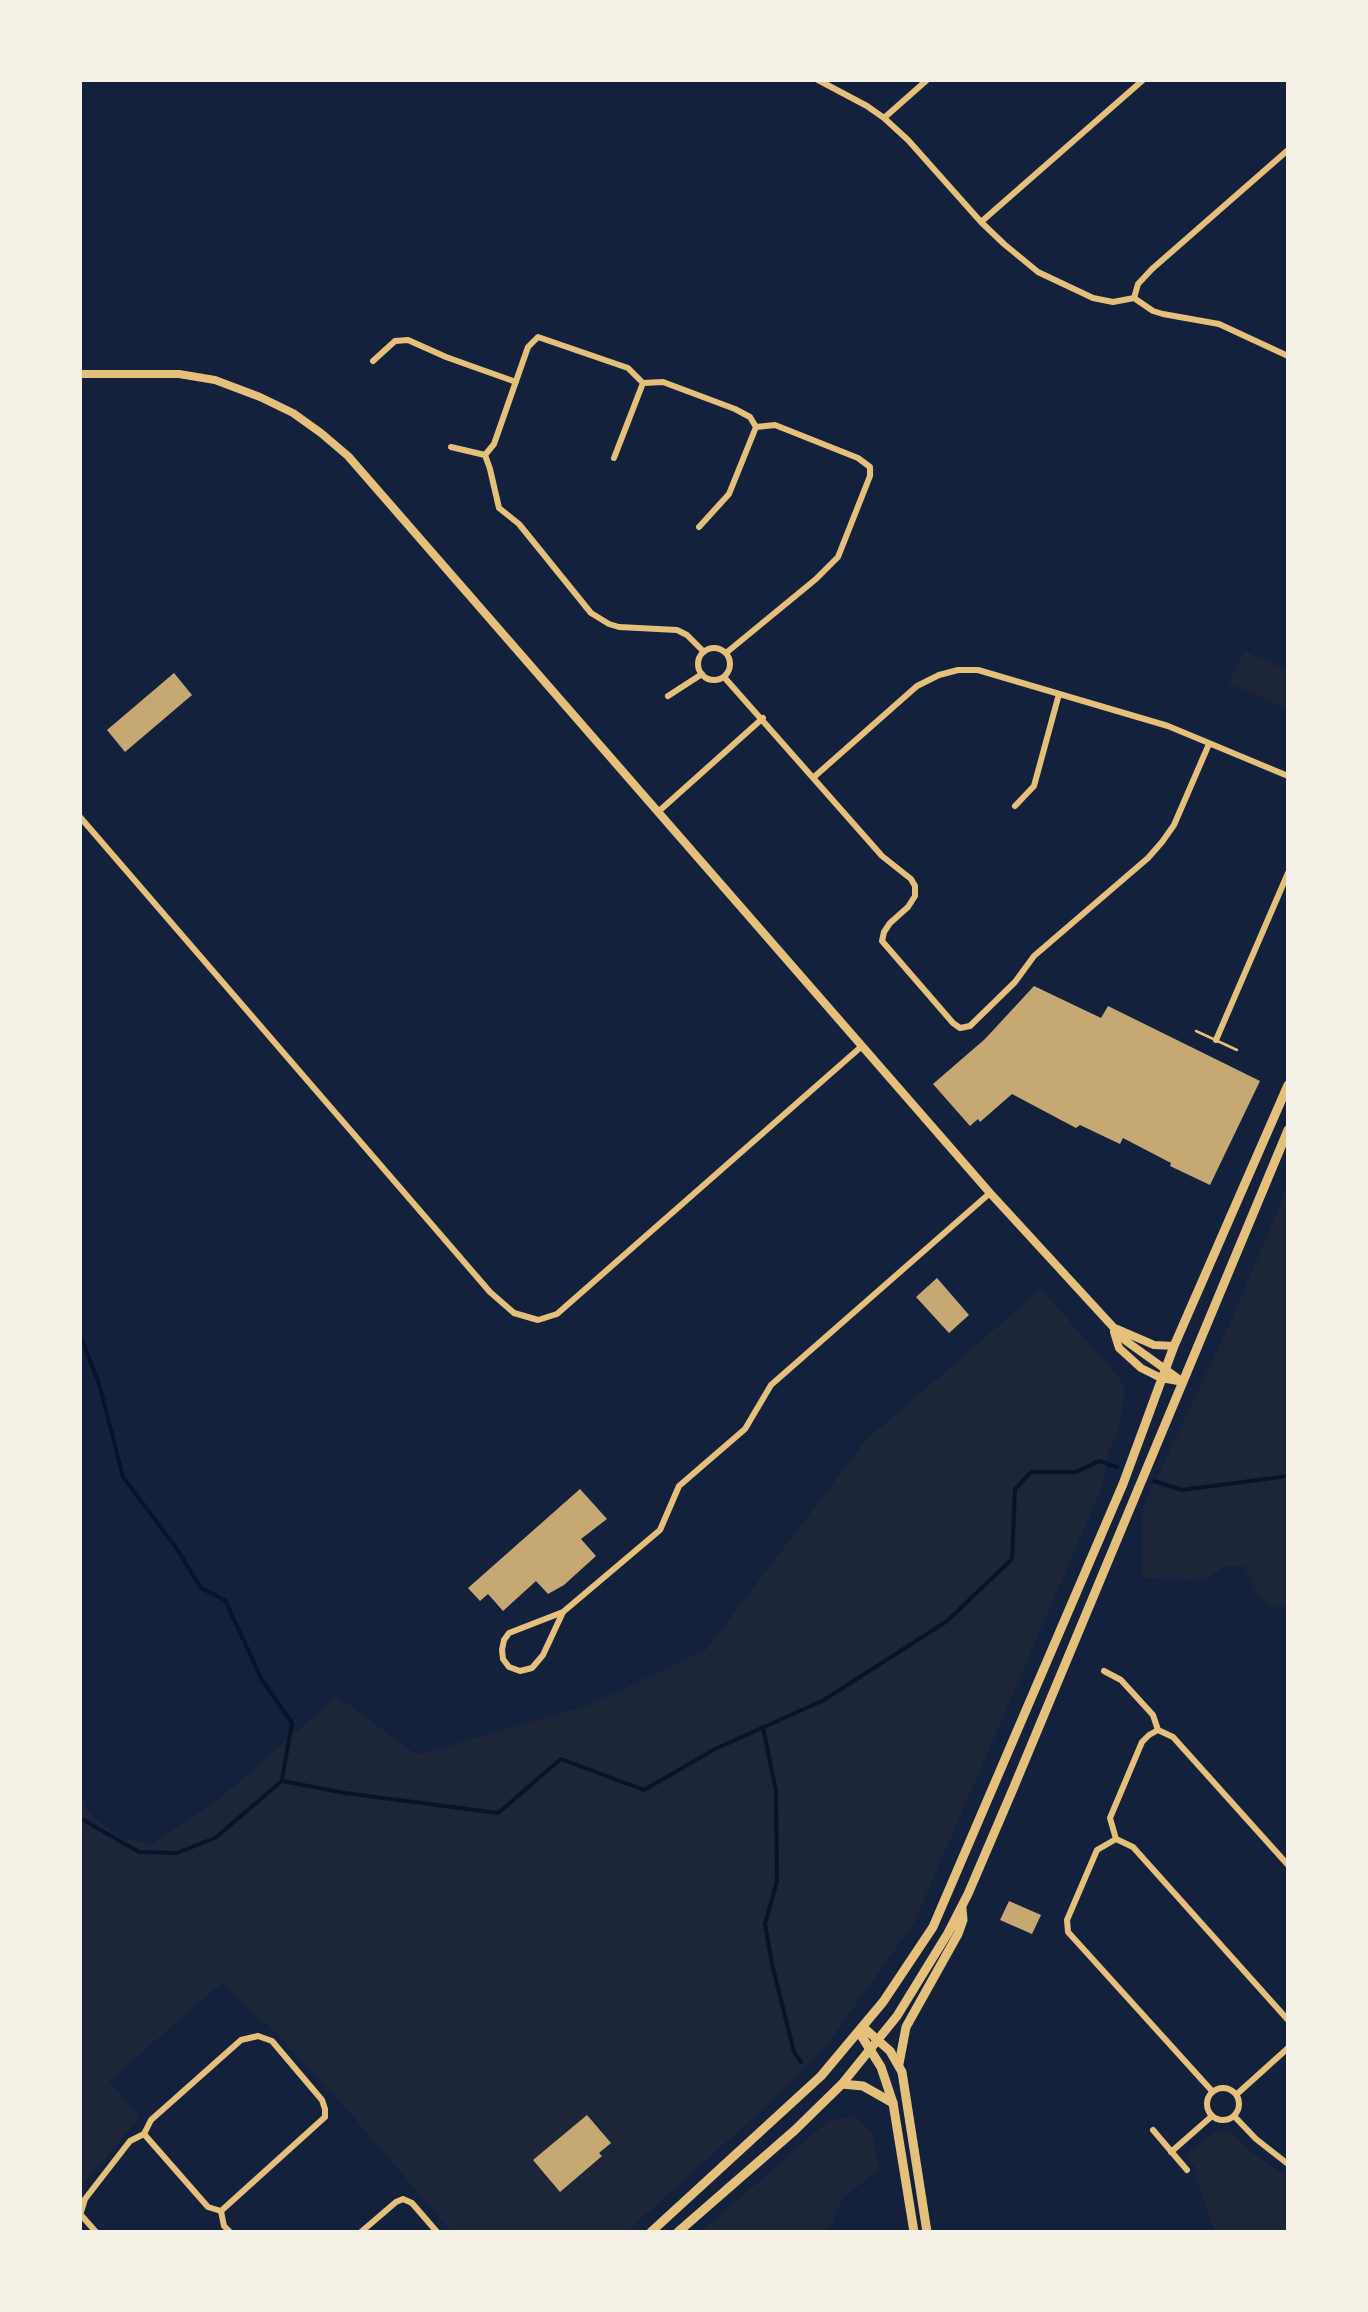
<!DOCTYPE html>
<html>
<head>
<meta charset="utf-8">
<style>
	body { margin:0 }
	#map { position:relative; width:1368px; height:2312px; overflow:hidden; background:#14213d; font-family:"Source Sans 3",sans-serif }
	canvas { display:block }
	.frame { position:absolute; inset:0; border:82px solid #f6f1e7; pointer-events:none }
</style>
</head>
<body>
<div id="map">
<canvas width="1368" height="2312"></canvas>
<div class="frame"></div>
</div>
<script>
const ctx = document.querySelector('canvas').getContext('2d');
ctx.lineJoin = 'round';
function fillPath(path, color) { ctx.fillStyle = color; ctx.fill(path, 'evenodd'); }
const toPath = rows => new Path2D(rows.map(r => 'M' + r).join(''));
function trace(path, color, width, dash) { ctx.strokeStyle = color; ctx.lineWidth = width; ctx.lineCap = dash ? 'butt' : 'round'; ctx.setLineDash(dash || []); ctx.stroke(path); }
fillPath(toPath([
	[1244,651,1288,670,1288,709,1229,683],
	[1288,1186,1288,1605,1272,1608,1257,1592,1244,1566,1223,1566,1206,1581,1142,1578,1143,1507,1227,1330],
	[1041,1289,1120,1379,1125,1391,1119,1429,1109,1450,1102,1487,914,1923,821,2053,752,2119,626,2232,452,2232,350,2113,267,2023,254,2016,223,1982,109,2081,140,2117,80,2187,80,1802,96,1820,121,1838,152,1844,217,1801,337,1696,417,1755,588,1705,706,1650,866,1440],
	[854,2116,871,2131,880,2169,844,2197,831,2225,822,2232,701,2232,828,2121],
	[1230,2131,1246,2148,1288,2178,1288,2232,1215,2232,1195,2175,1198,2171,1185,2156,1214,2132]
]), '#1d2539');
trace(toPath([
	[80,1334,100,1387,123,1477,177,1549,201,1588,225,1600,262,1680,292,1723,282,1779],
	[1154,1481,1182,1490,1288,1476],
	[763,1727,776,1791,777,1881,765,1924,772,1964,794,2052,801,2062],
	[80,1818,139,1852,177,1853,215,1838,282,1781,345,1793,498,1813,561,1759,644,1790,715,1749,824,1700,947,1621,1012,1559,1015,1489,1031,1472,1076,1472,1099,1461,1117,1467]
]), '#0b132b', 4);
fillPath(toPath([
	[174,673,192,695,125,752,107,730],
	[1034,986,1101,1018,1108,1006,1260,1081,1210,1185,1170,1166,1171,1163,1123,1138,1120,1144,1080,1125,1076,1128,1012,1094,980,1122,978,1119,970,1126,933,1084,985,1039],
	[937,1278,969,1315,949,1333,916,1297],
	[580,1489,607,1519,581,1539,596,1556,564,1585,548,1594,536,1581,503,1611,488,1594,480,1601,468,1588],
	[1009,1901,1041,1915,1032,1934,1000,1920],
	[587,2115,611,2143,599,2153,602,2156,560,2192,533,2160]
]), '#c6a872');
trace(toPath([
	[1196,1031,1237,1050]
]), '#e5c07b', 2.5);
trace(toPath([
	[818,80,867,106,884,118,908,140,981,222,1004,244,1038,272,1093,298,1113,302,1134,298,1153,311,1163,314,1219,324,1288,356],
	[884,118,927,80],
	[981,222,1143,80],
	[1134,298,1138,284,1152,269,1288,150],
	[373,361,395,341,408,340,446,357,516,382],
	[451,447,485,455],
	[614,458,643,383],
	[699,527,729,494,756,427],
	'698 664a16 16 0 1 1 32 0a16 16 0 1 1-32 0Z',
	[704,652,687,635,677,630,619,627,609,624,591,613,519,524,499,508,490,469,485,455,494,444,528,347,538,337,628,368,643,383,663,382,735,409,750,417,756,427,775,425,858,458,870,467,870,476,838,557,816,579,726,653],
	[724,677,882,856,911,879,915,886,915,896,908,907,890,923,884,932,882,941,953,1023,960,1028,970,1026,1015,982,1034,956,1148,858,1162,842,1174,825,1209,744],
	[668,696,702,674],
	[814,777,917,686,939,675,958,670,978,670,1168,726,1288,776],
	[1015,806,1034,786,1059,694],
	[658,812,763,718],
	[80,817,490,1292,514,1313,538,1320,557,1314,862,1046],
	[1216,1040,1288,873],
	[563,1612,509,1633,504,1640,502,1650,503,1659,509,1667,520,1671,532,1668,543,1655,563,1612,660,1530,679,1486,745,1429,771,1385,990,1193],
	[1104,1671,1121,1680,1153,1715,1158,1730],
	[1116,1839,1133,1847,1288,2020],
	'1207 2104a16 16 0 1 1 32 0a16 16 0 1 1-32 0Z',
	[1212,2091,1068,1932,1067,1920,1097,1850,1116,1839,1110,1818,1142,1742,1149,1735,1158,1730,1173,1737,1288,1865],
	[1237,2094,1288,2048],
	[1234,2116,1256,2139,1288,2164],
	[1153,2130,1187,2170],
	[144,2134,151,2120,241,2040,258,2036,272,2041,322,2100,325,2109,325,2117,221,2211],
	[1171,2152,1212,2116],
	[80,2215,85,2199,130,2141,144,2134,208,2207,221,2211,224,2226,230,2232],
	[81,2215,96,2232],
	[361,2232,396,2202,403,2199,412,2203,437,2232]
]), '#e5c07b', 6);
trace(toPath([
	[80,374,179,374,215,380,260,397,293,413,321,433,348,456,990,1193,1126,1341,1183,1382],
	[1117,1329,1154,1345,1174,1346],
	[1114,1332,1119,1348,1141,1368,1161,1378,1178,1381]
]), '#e5c07b', 8);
trace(toPath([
	[863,2027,890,2051,902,2072,927,2232],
	[859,2032,881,2067,893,2103,914,2232]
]), '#e5c07b', 9);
trace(toPath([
	[899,2064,906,2027,958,1934,963,1920,962,1908],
	[842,2084,863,2086,893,2103],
	[651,2232,821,2076,883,2002,933,1927,1123,1484,1174,1346,1288,1085],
	[678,2232,795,2130,842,2084,897,2016,948,1933,968,1894,1013,1789,1288,1130]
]), '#e5c07b', 9);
</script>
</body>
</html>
